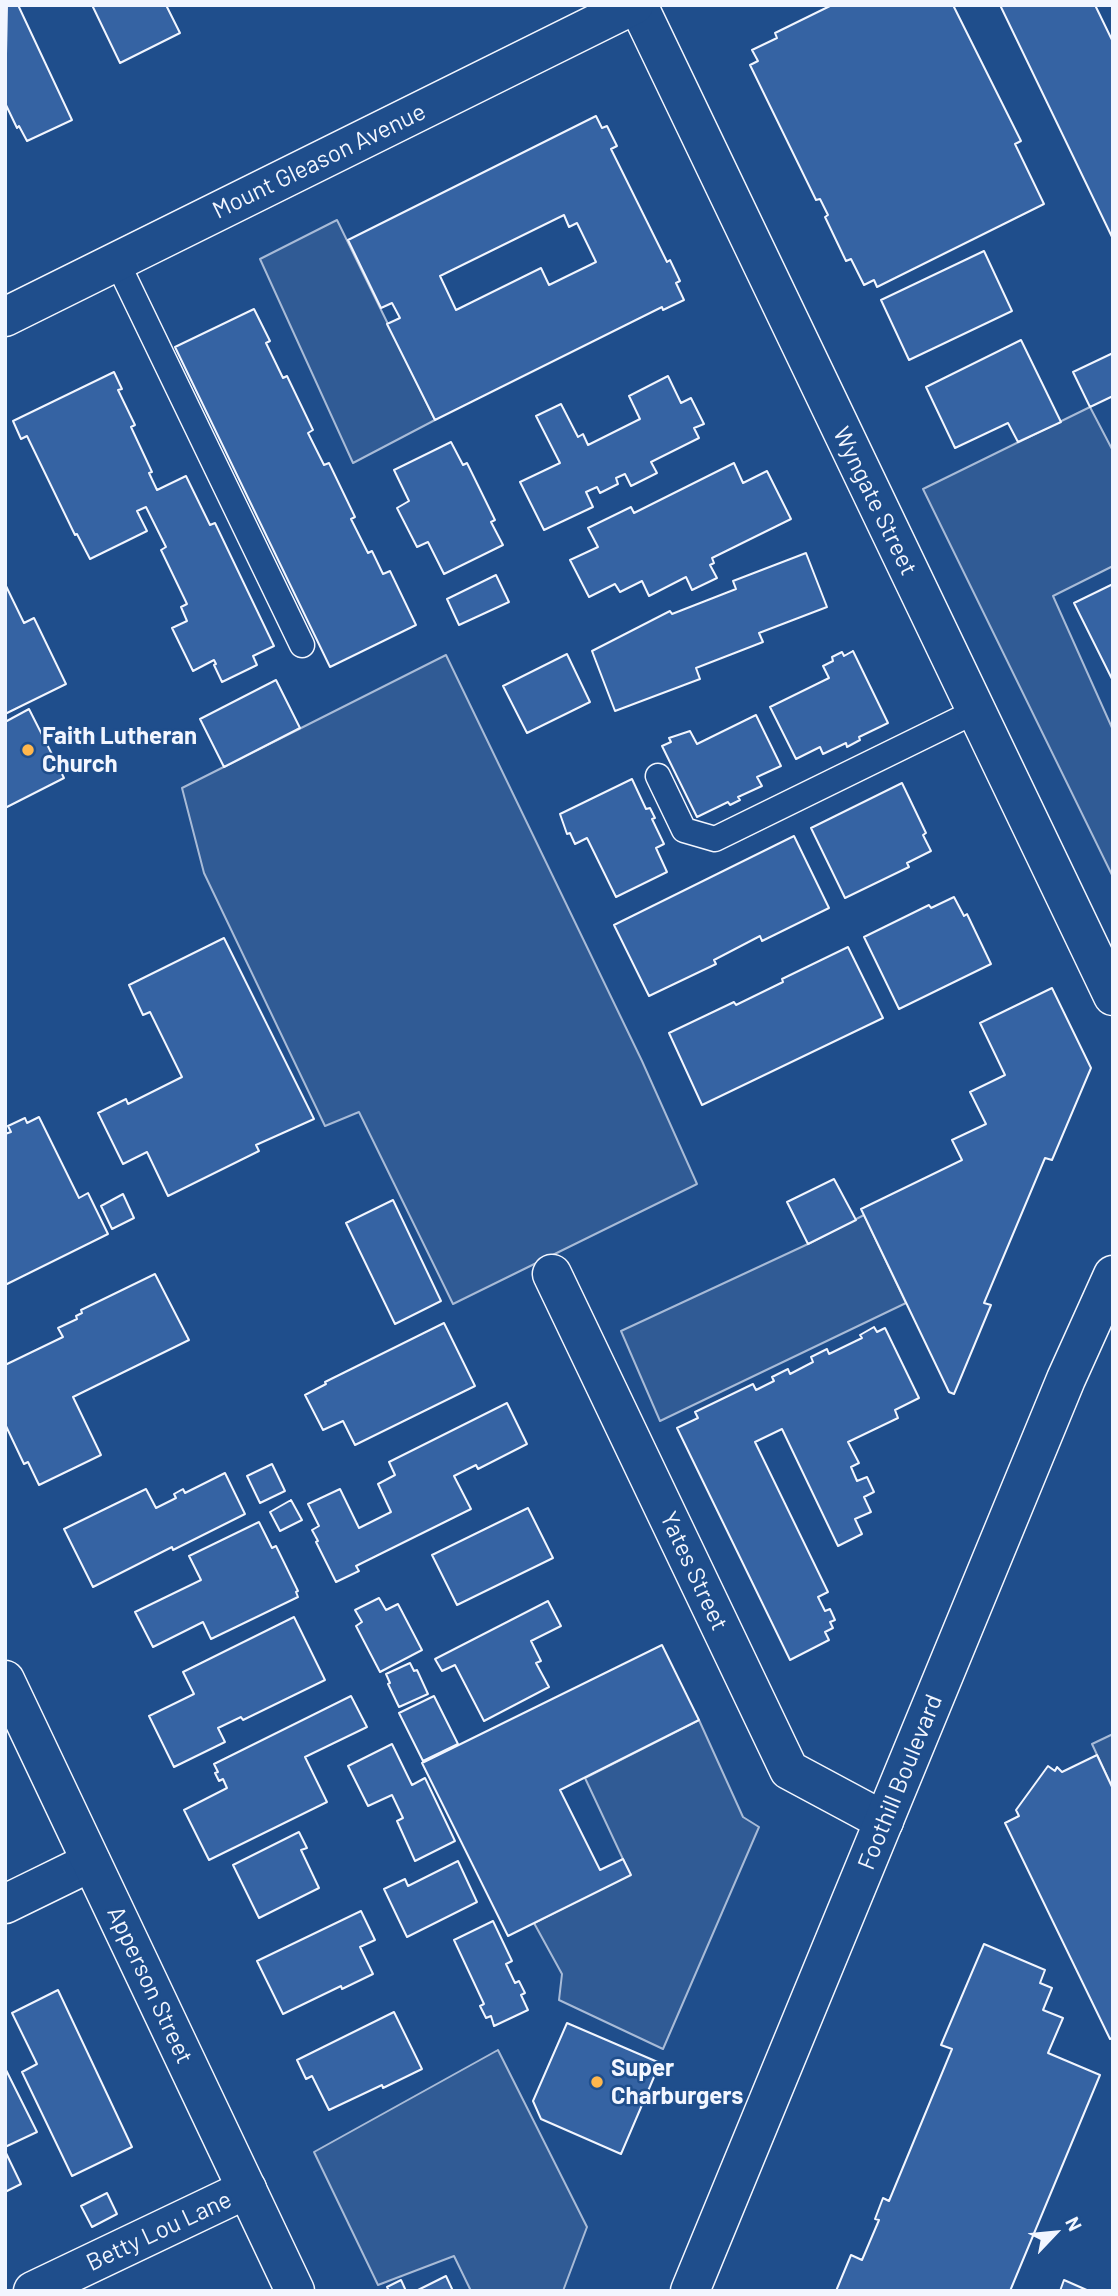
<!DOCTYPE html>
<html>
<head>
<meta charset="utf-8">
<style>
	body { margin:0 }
	#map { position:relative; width:1118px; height:2296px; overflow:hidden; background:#1f4e8c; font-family:Barlow,sans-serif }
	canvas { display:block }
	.frame { position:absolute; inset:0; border:7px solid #f2f6ff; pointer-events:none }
	.north { position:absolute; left:1020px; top:2198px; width:70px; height:70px; -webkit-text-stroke:5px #1f4e8c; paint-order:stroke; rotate:64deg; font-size:19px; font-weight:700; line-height:28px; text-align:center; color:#f2f6ff }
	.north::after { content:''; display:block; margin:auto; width:24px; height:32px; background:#f2f6ff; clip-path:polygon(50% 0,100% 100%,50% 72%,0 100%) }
</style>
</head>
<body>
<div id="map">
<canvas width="1118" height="2296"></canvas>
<div class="frame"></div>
<div class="north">N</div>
</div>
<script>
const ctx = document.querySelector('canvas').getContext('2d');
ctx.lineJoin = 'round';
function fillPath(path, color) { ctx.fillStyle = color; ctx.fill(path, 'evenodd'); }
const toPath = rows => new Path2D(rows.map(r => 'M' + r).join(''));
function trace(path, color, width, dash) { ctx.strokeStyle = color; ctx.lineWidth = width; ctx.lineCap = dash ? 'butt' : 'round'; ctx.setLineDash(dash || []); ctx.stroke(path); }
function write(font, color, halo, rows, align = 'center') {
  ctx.font = font + ' Barlow,sans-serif'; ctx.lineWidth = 5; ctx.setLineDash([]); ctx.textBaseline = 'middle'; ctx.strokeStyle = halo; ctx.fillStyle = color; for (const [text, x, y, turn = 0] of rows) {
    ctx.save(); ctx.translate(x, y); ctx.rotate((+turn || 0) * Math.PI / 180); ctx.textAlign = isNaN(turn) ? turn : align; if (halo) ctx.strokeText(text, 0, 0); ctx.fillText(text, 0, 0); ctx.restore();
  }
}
const parking = toPath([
	[337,220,435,420,353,463,260,259,337,220],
	[1090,407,1113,451,1113,566,1053,596,1113,730,1113,877,923,489,1090,407],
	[446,655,642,1061,697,1184,453,1304,359,1112,325,1126,204,873,182,788,446,655],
	[864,1215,906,1303,660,1421,621,1331,808,1244,864,1215],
	[699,1720,743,1817,759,1827,663,2049,559,2000,562,1974,534,1923,630,1874,585,1778,699,1720],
	[1113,1734,1113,1789,1092,1744,1113,1734],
	[498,2050,587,2227,563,2291,471,2291,454,2256,378,2285,314,2152,498,2050]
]);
fillPath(parking, '#305b95');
trace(parking, '#a8bbd7', 2);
const building = toPath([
	[7,5,18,5,72,120,27,141,19,126,17,128,5,103,7,5],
	[92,5,166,5,180,33,120,63,92,5],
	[832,5,953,5,1021,141,1015,144,1044,204,877,287,874,280,864,285,851,259,846,261,825,217,828,215,820,199,816,200,750,65,758,61,752,50,777,38,775,33,832,5],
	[1000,5,1095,5,1113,42,1113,239,1000,5],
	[596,116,602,128,607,126,617,146,611,149,667,262,670,260,680,281,676,283,684,300,663,310,662,307,435,420,387,324,400,318,392,303,381,308,348,240,596,116],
	[564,215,569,227,577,223,596,262,549,285,541,268,456,310,440,276,564,215],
	[984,251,1012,311,909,360,881,300,984,251],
	[254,309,270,341,266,343,283,378,287,376,313,430,308,433,324,465,329,463,355,517,351,519,368,553,372,551,383,574,390,571,416,625,330,667,175,347,254,309],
	[1021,340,1061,422,1018,442,1008,423,955,448,926,387,1021,340],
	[1113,353,1113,396,1090,407,1073,372,1113,353],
	[114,372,122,389,118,390,135,425,131,427,152,472,149,473,157,490,186,476,210,525,215,523,274,646,253,656,257,665,222,682,214,665,216,664,214,660,193,671,172,628,187,621,181,607,187,604,161,550,166,547,146,507,137,511,147,531,90,559,77,534,75,535,27,436,21,439,13,421,114,372],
	[668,376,681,403,691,398,704,424,694,428,699,438,651,462,657,473,631,486,625,474,616,478,618,484,600,493,597,487,586,492,593,507,544,530,520,482,560,463,536,416,561,404,578,437,583,434,588,445,640,419,629,396,668,376],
	[451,442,463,465,467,463,495,520,491,522,503,545,444,574,428,542,417,547,397,508,409,501,394,470,451,442],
	[734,463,743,483,767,471,791,519,712,558,714,563,710,565,717,578,692,590,686,577,649,596,642,581,620,592,615,584,589,597,570,560,598,547,588,528,631,507,634,513,734,463],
	[806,553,827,607,759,633,763,642,696,668,700,679,615,711,592,651,670,611,672,614,736,589,733,581,806,553],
	[496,575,509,602,459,625,447,599,496,575],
	[5,584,24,623,34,618,66,684,5,714,5,584],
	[1113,584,1113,681,1074,603,1113,584],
	[853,651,888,723,859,737,860,740,847,747,846,743,823,754,820,747,796,759,770,707,829,678,823,666,833,661,832,657,842,652,844,656,853,651],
	[567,654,590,702,527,733,503,686,567,654],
	[276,680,300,728,224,767,200,719,276,680],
	[29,709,64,778,5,808,5,722,29,709],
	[756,715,781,766,757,777,762,786,738,797,740,800,730,805,728,802,697,817,662,746,671,742,669,738,690,731,697,744,756,715],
	[632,779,646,809,650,808,655,818,652,819,664,844,656,848,667,872,616,897,587,838,575,844,570,833,567,834,560,814,632,779],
	[902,783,926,833,923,835,931,851,907,863,909,867,845,898,811,828,902,783],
	[794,836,829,908,762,941,760,936,714,960,716,964,649,996,614,925,794,836],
	[954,897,964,916,967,914,991,964,899,1009,864,937,929,905,931,908,954,897],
	[224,938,314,1119,256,1145,259,1151,168,1196,147,1152,123,1164,98,1113,126,1099,128,1104,182,1077,150,1012,143,1015,129,985,224,938],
	[848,947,883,1018,702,1105,669,1033,734,1002,736,1005,783,982,782,979,848,947],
	[1052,988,1091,1068,1052,1160,1045,1158,984,1303,991,1305,954,1394,949,1392,861,1209,962,1160,952,1140,986,1124,970,1092,1005,1075,980,1023,1052,988],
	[39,1117,79,1198,88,1193,108,1234,5,1285,5,1134,11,1132,8,1126,25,1118,27,1123,39,1117],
	[834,1179,856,1220,808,1244,787,1202,834,1179],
	[123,1194,134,1218,112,1229,101,1206,123,1194],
	[393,1200,441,1301,395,1324,346,1223,393,1200],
	[155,1274,189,1340,73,1397,101,1455,39,1485,28,1462,24,1464,5,1424,5,1365,63,1337,58,1328,77,1319,76,1316,82,1313,81,1310,155,1274],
	[444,1323,475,1386,355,1445,343,1421,323,1430,305,1395,326,1384,325,1382,444,1323],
	[874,1327,877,1332,885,1328,919,1398,895,1410,898,1418,848,1442,859,1463,851,1467,857,1481,867,1477,874,1492,864,1497,871,1512,855,1519,862,1534,838,1546,782,1429,755,1442,828,1592,818,1597,825,1611,830,1609,835,1620,830,1622,833,1628,825,1632,829,1640,790,1660,677,1428,698,1418,695,1412,753,1384,756,1390,774,1381,772,1377,788,1369,790,1374,813,1362,811,1357,827,1349,829,1354,862,1338,860,1335,874,1327],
	[507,1403,527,1444,478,1469,476,1465,454,1476,471,1509,356,1566,359,1571,336,1582,316,1542,318,1541,312,1530,319,1526,308,1504,340,1489,359,1528,391,1512,378,1484,395,1475,389,1462,507,1403],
	[272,1464,285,1491,260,1503,247,1476,272,1464],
	[225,1473,245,1514,173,1550,172,1547,93,1587,64,1529,146,1489,156,1508,176,1498,174,1494,183,1489,185,1493,225,1473],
	[291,1500,302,1520,280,1531,270,1512,291,1500],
	[528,1508,553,1558,457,1605,432,1555,528,1508],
	[259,1522,272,1548,276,1546,298,1591,296,1592,298,1597,211,1639,203,1622,153,1647,135,1612,201,1580,189,1556,259,1522],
	[379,1598,386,1610,398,1604,422,1650,380,1672,356,1626,362,1622,355,1610,379,1598],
	[548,1601,561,1626,531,1641,541,1661,536,1663,549,1687,484,1721,455,1665,442,1671,435,1659,548,1601],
	[294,1617,325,1680,243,1720,241,1717,218,1728,225,1742,174,1767,149,1716,194,1694,183,1672,294,1617],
	[662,1645,699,1720,560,1790,600,1870,623,1859,631,1875,508,1936,422,1763,662,1645],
	[410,1663,414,1671,417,1670,428,1694,399,1707,388,1684,390,1683,386,1674,410,1663],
	[351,1696,367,1727,305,1757,327,1802,209,1860,184,1810,227,1788,223,1779,219,1781,215,1773,218,1772,214,1764,351,1696],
	[434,1696,458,1744,423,1761,399,1713,434,1696],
	[392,1744,412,1785,425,1778,455,1841,415,1861,397,1821,403,1818,392,1795,368,1806,348,1766,392,1744],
	[1097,1755,1113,1789,1113,2038,1110,2039,1005,1823,1019,1816,1016,1810,1048,1766,1055,1771,1057,1767,1062,1772,1097,1755],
	[299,1832,307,1848,301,1850,319,1888,259,1918,233,1865,299,1832],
	[458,1861,477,1902,407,1937,384,1889,405,1879,408,1886,458,1861],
	[361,1911,375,1940,360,1947,373,1974,342,1989,341,1986,283,2014,257,1961,361,1911],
	[493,1921,512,1961,506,1964,515,1983,519,1981,525,1993,521,1995,528,2010,494,2026,491,2016,486,2018,480,2006,484,2004,454,1940,493,1921],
	[984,1944,1045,1970,1040,1983,1052,1988,1043,2010,1063,2018,1048,2053,1100,2075,1010,2291,836,2291,851,2255,862,2260,879,2220,875,2219,883,2198,889,2201,952,2049,941,2045,984,1944],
	[58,1990,132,2147,72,2176,22,2072,37,2064,12,2013,58,1990],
	[394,2012,422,2069,383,2088,382,2085,329,2110,312,2076,306,2079,297,2060,394,2012],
	[567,2023,660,2063,621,2154,541,2119,533,2101,567,2023],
	[5,2068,37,2132,5,2147,5,2068],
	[5,2151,21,2184,5,2192,5,2151],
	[107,2193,117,2214,92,2227,81,2206,107,2193],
	[446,2276,453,2291,416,2291,446,2276],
	[401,2280,406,2291,389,2291,387,2287,401,2280],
	[1064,2280,1089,2291,1060,2291,1064,2280]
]);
fillPath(building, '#3563a3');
trace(building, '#f2f6ff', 2);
const service = toPath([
	[117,262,302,645],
	[658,776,684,830,715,839,976,711]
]);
const minor = toPath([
	[638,5,1113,996],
	[552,1274,789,1770,884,1821],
	[5,1904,91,1862],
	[33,2291,247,2189]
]);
const tertiary = toPath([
	[5,317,634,5],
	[5,1680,295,2291]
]);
const primary = toPath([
	[690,2291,1066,1379,1113,1275]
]);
trace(service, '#f2f6ff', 27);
trace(minor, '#f2f6ff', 41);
trace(tertiary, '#f2f6ff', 41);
trace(primary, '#f2f6ff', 41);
trace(service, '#1f4e8c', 24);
trace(minor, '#1f4e8c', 38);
trace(tertiary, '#1f4e8c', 38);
trace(primary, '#1f4e8c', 38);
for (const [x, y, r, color] of [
	[28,750,7,"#ffb74d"],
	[597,2082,7,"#ffb74d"]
]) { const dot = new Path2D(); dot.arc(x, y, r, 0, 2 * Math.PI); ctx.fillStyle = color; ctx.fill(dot); trace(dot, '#1f4e8c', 2.5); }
write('24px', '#f2f6ff', '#1f4e8c', [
	["Mount Gleason Avenue",319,161,-26],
	["Wyngate Street",875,501,64],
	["Yates Street",694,1571,65],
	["Foothill Boulevard",900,1782,-68],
	["Apperson Street",150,1985,65],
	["Betty Lou Lane",159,2231,-25]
]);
write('bold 24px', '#f2f6ff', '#1f4e8c', [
	["Faith Lutheran",42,736],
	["Church",42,764],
	["Super",611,2068],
	["Charburgers",611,2096]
], 'left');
</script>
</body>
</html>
